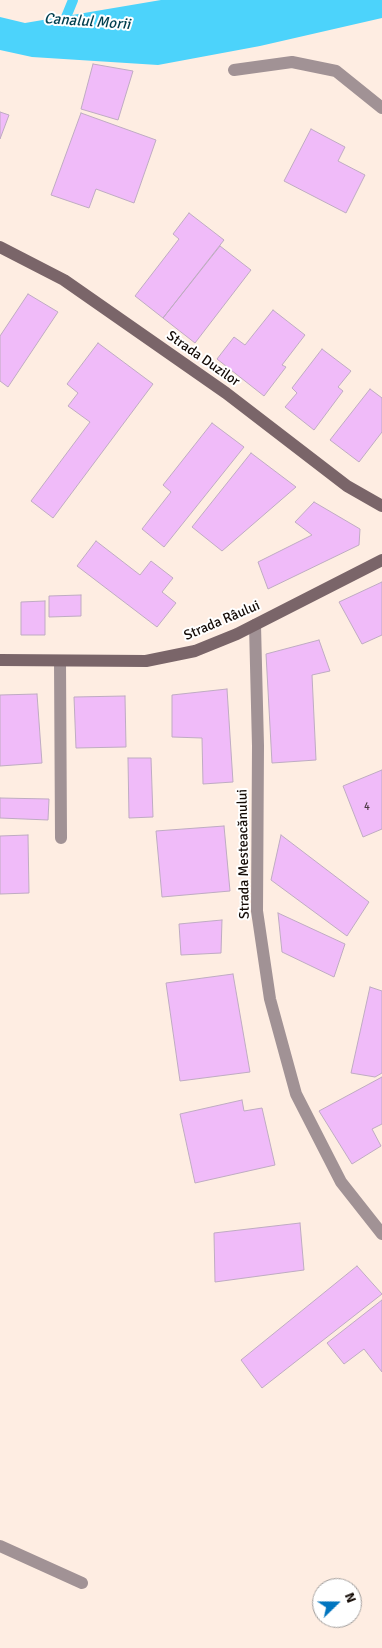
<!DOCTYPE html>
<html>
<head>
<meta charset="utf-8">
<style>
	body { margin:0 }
	#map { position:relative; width:382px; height:1648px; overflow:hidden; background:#feede2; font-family:Signika,sans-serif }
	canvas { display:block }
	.north { position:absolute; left:312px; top:1578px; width:50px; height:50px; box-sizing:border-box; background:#fff; border:1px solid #a19d9b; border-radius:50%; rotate:68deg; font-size:14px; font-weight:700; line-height:20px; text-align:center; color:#130a05 }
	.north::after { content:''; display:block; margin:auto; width:18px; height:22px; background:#0075bf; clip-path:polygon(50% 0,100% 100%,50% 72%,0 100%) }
</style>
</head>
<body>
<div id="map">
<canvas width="382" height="1648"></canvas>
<div class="north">N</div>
</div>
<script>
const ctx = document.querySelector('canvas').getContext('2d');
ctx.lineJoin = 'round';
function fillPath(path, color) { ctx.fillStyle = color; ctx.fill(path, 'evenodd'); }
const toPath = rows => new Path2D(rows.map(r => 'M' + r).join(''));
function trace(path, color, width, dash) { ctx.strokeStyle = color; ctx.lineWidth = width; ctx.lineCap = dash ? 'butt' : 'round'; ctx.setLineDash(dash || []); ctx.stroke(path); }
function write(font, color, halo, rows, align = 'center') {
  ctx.font = font + ' Signika,sans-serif'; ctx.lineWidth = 4; ctx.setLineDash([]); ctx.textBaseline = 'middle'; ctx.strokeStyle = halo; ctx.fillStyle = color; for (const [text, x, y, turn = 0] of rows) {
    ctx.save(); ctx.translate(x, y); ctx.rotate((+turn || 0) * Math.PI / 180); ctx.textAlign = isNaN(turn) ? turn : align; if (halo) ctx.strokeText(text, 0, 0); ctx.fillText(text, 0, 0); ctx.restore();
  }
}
fillPath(toPath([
	[161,0,382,0,382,18,260,46,158,65,32,57,0,50,0,17,25,23]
]), '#4cd3fb');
trace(toPath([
	[62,27,73,0]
]), '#4cd3fb', 10);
const building = toPath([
	[93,64,133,71,118,120,81,109,93,64],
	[0,112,9,115,0,139,0,112],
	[81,113,156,140,134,203,96,189,89,208,51,195,81,113],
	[311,129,345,147,338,161,365,175,346,213,284,181,311,129],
	[189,213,224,240,163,318,135,296,179,239,173,234,189,213],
	[220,246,251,270,195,343,163,318,220,246],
	[28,294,58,312,8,387,0,381,0,336,28,294],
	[273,310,305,335,282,365,286,367,264,396,217,359,234,337,245,345,273,310],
	[98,343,153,384,53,518,31,501,90,422,68,406,78,393,67,384,98,343],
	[322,349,351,371,338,387,343,391,314,430,285,407,297,393,292,388,322,349],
	[370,389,382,398,382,432,359,462,330,440,370,389],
	[212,423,244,447,164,547,142,529,171,492,163,485,212,423],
	[251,453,296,487,222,551,192,527,251,453],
	[314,502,360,529,359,545,268,589,258,562,312,535,295,522,314,502],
	[96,541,140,575,151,561,173,578,162,592,176,603,157,627,77,566,96,541],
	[382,582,382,635,362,644,339,602,382,582],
	[81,595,81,616,49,617,49,596,81,595],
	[45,601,45,635,21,635,21,602,45,601],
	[319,640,330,671,312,675,316,760,272,763,266,654,319,640],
	[227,689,233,782,203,784,202,738,172,737,172,695,227,689],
	[37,694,42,763,0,766,0,695,37,694],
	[125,696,126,747,76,748,74,697,125,696],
	[128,758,151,758,153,817,129,818,128,758],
	[382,770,382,829,363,837,343,786,382,770],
	[0,798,49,799,48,820,0,818,0,798],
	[224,826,230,891,162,897,156,831,224,826],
	[28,835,29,893,0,894,0,836,28,835],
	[281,835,369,902,347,936,271,880,281,835],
	[278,913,345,944,334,977,282,952,278,913],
	[222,920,221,953,181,955,179,924,222,920],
	[233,974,250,1072,180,1081,166,983,233,974],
	[370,987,382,991,382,1073,375,1077,351,1073,370,987],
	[382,1077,382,1124,372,1129,381,1146,352,1164,319,1111,382,1077],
	[242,1100,244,1111,262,1108,275,1165,195,1183,180,1114,242,1100],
	[300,1223,304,1270,215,1282,214,1233,300,1223],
	[357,1266,382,1294,262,1388,241,1360,357,1266],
	[382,1300,382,1372,364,1349,344,1364,327,1343,382,1300]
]);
fillPath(building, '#f0bbf9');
trace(building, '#bfabc2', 1);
trace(toPath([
	[234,70,292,62,336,71,382,108],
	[0,1546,82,1583]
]), '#a19295', 12);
trace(toPath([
	[255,625,258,746,257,911,270,999,296,1094,341,1182,382,1234],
	[60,661,61,838]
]), '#a19295', 12);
trace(toPath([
	[0,247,64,280,226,393,347,486,382,506],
	[0,660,146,661,195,651,237,634,382,560]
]), '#7a6569', 12);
write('11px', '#4a3642', null, [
	["4",367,807]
]);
write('14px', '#130a05', '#fff', [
	["Strada Duzilor",203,359,35],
	["Strada Râului",222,621,-23],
	["Strada Mesteacănului",244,854,-91]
]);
write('italic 15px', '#003f4f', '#fff', [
	["Canalul Morii",87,22,4]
]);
</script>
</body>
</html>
